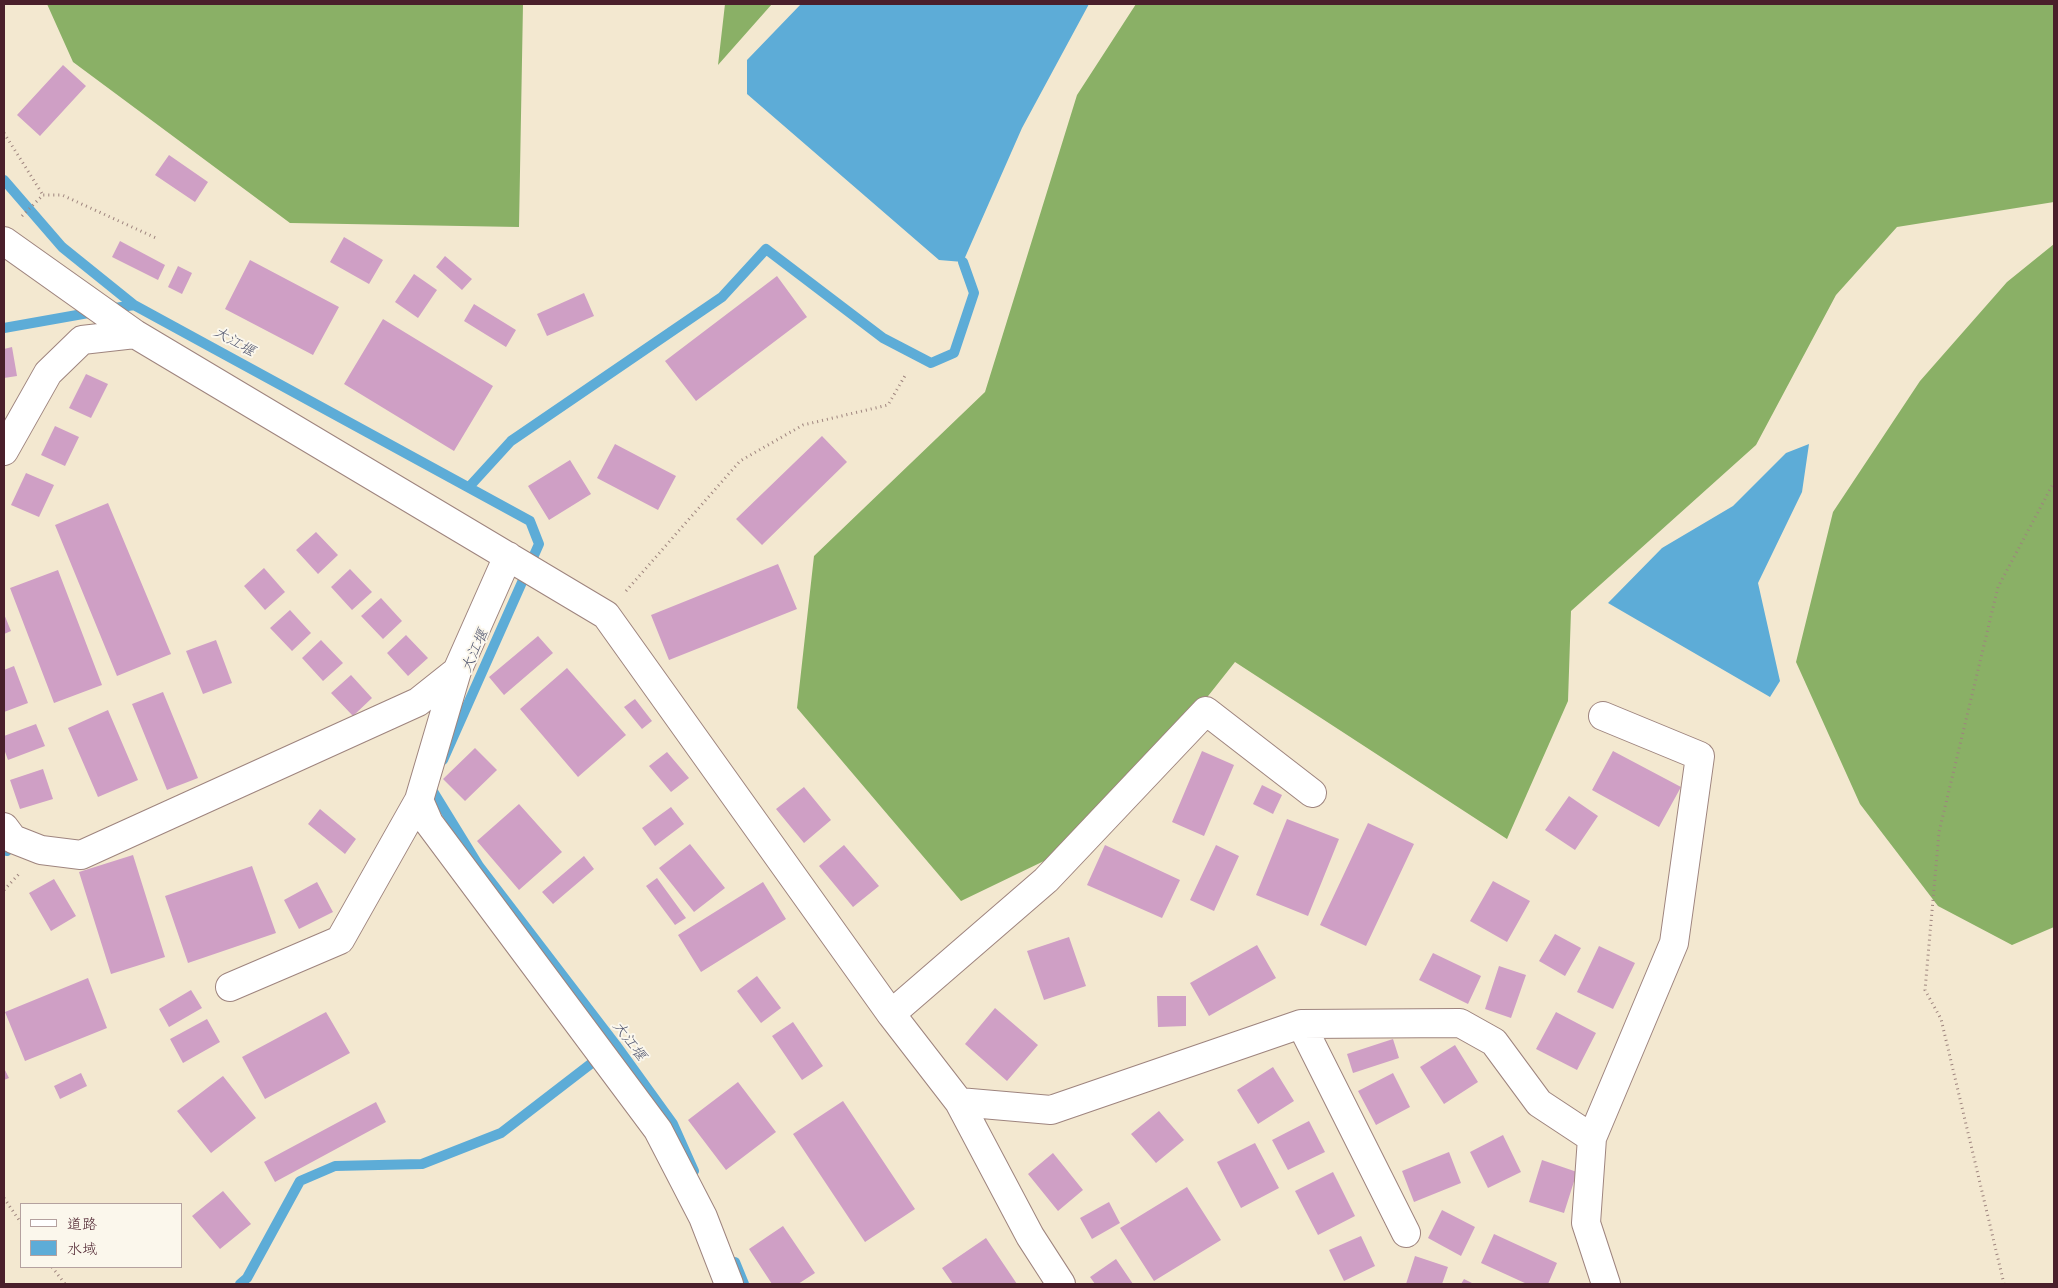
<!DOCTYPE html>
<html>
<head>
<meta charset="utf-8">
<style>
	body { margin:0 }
	#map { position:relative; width:2058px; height:1288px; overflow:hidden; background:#f3e8d0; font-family:"Patrick Hand","Klee One",sans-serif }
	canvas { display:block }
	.frame { position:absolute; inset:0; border:5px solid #4a1f2b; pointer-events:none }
	.legend { position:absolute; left:20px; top:1203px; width:162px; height:65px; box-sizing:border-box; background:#fbf7ec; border:1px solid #b4a19f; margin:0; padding:6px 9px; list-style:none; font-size:15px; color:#4a1f2b }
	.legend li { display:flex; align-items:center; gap:10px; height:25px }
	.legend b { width:25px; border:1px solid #b4a19f }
</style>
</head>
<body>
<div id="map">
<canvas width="2058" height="1288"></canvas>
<div class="frame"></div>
<ul class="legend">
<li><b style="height:6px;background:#fff"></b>道路</li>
<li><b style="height:14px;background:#5dacd7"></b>水域</li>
</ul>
</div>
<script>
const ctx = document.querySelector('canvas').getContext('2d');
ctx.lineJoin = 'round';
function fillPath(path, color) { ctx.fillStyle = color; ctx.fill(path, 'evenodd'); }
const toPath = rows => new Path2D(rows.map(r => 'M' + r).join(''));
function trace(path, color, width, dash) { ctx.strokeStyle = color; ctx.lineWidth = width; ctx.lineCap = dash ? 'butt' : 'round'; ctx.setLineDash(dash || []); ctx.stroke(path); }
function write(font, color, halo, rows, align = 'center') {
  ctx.font = font + ' "Patrick Hand","Klee One",sans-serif'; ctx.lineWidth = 4; ctx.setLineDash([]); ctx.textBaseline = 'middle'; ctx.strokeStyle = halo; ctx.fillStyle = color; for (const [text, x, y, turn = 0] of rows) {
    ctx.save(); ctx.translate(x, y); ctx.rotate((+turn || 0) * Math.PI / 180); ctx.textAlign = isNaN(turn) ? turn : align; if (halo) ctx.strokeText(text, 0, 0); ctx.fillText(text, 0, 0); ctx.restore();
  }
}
fillPath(toPath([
	[47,4,523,4,519,227,290,223,73,62],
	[725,4,772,4,718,65],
	[1136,4,2054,4,2054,202,1897,227,1836,295,1756,445,1571,611,1568,701,1507,839,1235,662,1098,835,961,901,797,708,814,556,985,392,1077,95],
	[2054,244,2054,927,2012,945,1938,906,1860,804,1796,662,1833,512,1920,381,2007,282]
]), '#8ab066');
fillPath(toPath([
	[801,4,1089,4,1022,128,963,262,939,260,747,94,747,60],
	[1809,444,1802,492,1758,583,1780,681,1770,697,1608,603,1662,548,1733,506,1786,453]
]), '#5dacd7');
trace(toPath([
	[4,180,62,247,134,305],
	[109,309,134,305,530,521,539,544,443,760],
	[4,328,94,312],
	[469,487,511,441,722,297,766,249,883,338,931,363,954,353,974,293,963,262],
	[432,784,431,788,479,866,616,1045,673,1124,694,1171],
	[4,850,7,851],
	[735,1262,744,1284],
	[240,1284,247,1278,300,1181,335,1166,422,1164,501,1133,601,1056]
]), '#5dacd7', 10);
fillPath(toPath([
	[63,65,86,86,40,136,17,115],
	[169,155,208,182,195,202,155,175],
	[344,237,383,260,369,284,330,262],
	[120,241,165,265,158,280,112,257],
	[445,256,472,279,462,290,436,267],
	[250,260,339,307,313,355,225,309],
	[178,266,192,273,182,294,168,287],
	[414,274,437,290,418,318,395,302],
	[777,276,807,317,696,401,665,361],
	[584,293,594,316,547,336,537,314],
	[474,304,516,330,506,347,464,321],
	[383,319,493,386,454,451,344,384],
	[12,347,17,376,4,378,4,349],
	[86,374,108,384,91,418,69,408],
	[55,426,79,437,65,466,41,455],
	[822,436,847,462,762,545,736,519],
	[615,444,676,476,658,510,597,478],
	[570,460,591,494,549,520,528,486],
	[26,473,54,485,39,517,11,505],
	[108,503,171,654,117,676,55,525],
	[316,532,338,555,318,574,296,550],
	[778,564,797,609,669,660,651,615],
	[264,568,285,592,265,610,244,586],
	[350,569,372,592,352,610,331,587],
	[58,570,102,685,54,703,10,588],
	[381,598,402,621,383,639,361,616],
	[290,610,311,633,292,651,270,628],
	[4,614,11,631,4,634],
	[406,635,428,658,408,676,387,653],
	[538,636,553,653,504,695,489,677],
	[216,640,232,683,203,694,186,651],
	[321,640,343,663,323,681,302,658],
	[14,666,28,703,4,712,4,670],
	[567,668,626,735,578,777,520,709],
	[351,675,372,698,353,716,331,693],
	[163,692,198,778,167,790,132,704],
	[635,699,652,721,642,729,624,707],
	[108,710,138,780,98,797,68,728],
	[36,724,45,746,8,760,4,749,4,736],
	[475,748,497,770,465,801,443,779],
	[1202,751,1234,765,1204,836,1172,822],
	[1613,751,1681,787,1659,827,1592,790],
	[667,752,689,778,671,792,649,766],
	[43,769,53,799,20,809,10,780],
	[1262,785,1282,795,1273,814,1253,804],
	[804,787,831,820,804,843,776,809],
	[1569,796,1598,816,1575,850,1545,830],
	[519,804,562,852,519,890,477,841],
	[671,807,684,824,655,846,642,828],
	[320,809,356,839,345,854,308,824],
	[1287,819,1339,839,1308,916,1256,895],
	[1368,823,1414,844,1366,946,1320,925],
	[690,844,725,888,694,912,659,868],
	[844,845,879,886,853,907,819,866],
	[1105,845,1180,880,1162,918,1087,885],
	[1216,845,1239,856,1214,911,1190,900],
	[133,855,165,957,111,974,79,872],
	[584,856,594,869,553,904,542,892],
	[252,866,276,933,188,963,165,896],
	[657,878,686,918,675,925,646,886],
	[54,879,76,916,51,931,29,893],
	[1493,881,1530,901,1507,942,1470,921],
	[317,882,333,912,299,929,284,900],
	[763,882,786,919,701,972,678,935],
	[1555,934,1581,948,1565,976,1539,961],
	[1069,937,1086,986,1044,1000,1027,951],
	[1257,945,1276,978,1209,1016,1190,983],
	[1599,946,1635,963,1613,1009,1577,992],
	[1433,953,1481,976,1468,1004,1419,980],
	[1499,966,1526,975,1511,1018,1485,1009],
	[757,976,781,1008,761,1023,737,991],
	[88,978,107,1028,25,1061,5,1012],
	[191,990,202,1008,169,1027,159,1009],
	[1157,996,1186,996,1186,1026,1158,1027],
	[995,1008,1038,1045,1007,1081,965,1044],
	[326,1012,350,1053,265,1099,242,1057],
	[1556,1012,1596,1033,1577,1070,1536,1049],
	[207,1019,220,1042,183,1063,170,1039],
	[793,1022,823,1066,802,1080,772,1036],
	[1393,1039,1399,1058,1353,1073,1347,1054],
	[1455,1045,1478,1082,1444,1104,1420,1067],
	[1273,1067,1294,1101,1258,1124,1237,1090],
	[4,1068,9,1078,4,1080],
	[81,1073,87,1086,60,1099,54,1086],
	[1393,1073,1410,1107,1376,1125,1358,1091],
	[223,1076,256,1118,211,1153,177,1111],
	[738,1082,776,1132,726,1170,688,1120],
	[843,1101,915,1209,865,1242,793,1134],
	[376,1102,386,1122,275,1182,264,1162],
	[1159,1111,1184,1140,1156,1163,1131,1134],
	[1309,1121,1325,1152,1288,1170,1272,1140],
	[1503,1135,1521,1172,1488,1188,1470,1152],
	[1255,1143,1279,1188,1241,1208,1217,1162],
	[1449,1152,1461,1183,1414,1202,1402,1171],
	[1053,1153,1083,1190,1058,1211,1028,1174],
	[1542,1160,1577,1172,1564,1213,1529,1202],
	[1333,1172,1355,1216,1318,1235,1295,1191],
	[1187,1187,1221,1240,1154,1281,1120,1228],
	[223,1191,251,1224,220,1249,192,1216],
	[1109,1202,1120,1223,1092,1239,1080,1218],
	[1442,1210,1475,1227,1461,1256,1428,1238],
	[783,1226,815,1273,798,1284,772,1284,749,1249],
	[1494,1234,1557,1263,1548,1284,1527,1284,1481,1263],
	[1361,1236,1375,1266,1344,1281,1329,1250],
	[986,1238,1017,1284,953,1284,942,1268],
	[1415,1256,1448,1267,1442,1284,1406,1284],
	[1116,1259,1133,1284,1095,1284,1090,1277],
	[1464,1279,1474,1284,1461,1284]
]), '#cf9fc5');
const minor = toPath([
	[4,241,135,334,606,615,891,1014,959,1102,1030,1236,1061,1284],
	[4,451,48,373,82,340,135,334],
	[457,671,419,800,429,823,658,1130,703,1217,729,1284],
	[1603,716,1700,756,1674,943,1592,1138,1586,1223,1606,1284],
	[4,827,13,839,41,850,81,855,418,702,457,671,508,556],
	[230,987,340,940,419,800],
	[891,1014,1046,880,1206,711,1312,793],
	[1301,1024,1406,1233],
	[959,1102,1051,1110,1301,1024,1460,1023,1494,1042,1539,1103,1592,1138]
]);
trace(minor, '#9e847e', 30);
trace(toPath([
	[4,133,43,195],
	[22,216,43,195,62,195,156,238],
	[626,591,740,461,803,425,888,405,906,374],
	[4,890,19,874],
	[4,1198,21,1223],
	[52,1267,65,1284],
	[2004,1284,1941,1019,1925,990,1939,832,1998,587,2054,482]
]), '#9e847e', 3, [1, 4]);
trace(minor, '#fff', 28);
write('italic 15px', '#525770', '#fbf7ec', [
	["大江堰",234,342,29],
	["大江堰",475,651,-66],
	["大江堰",629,1041,53]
]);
</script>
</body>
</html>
